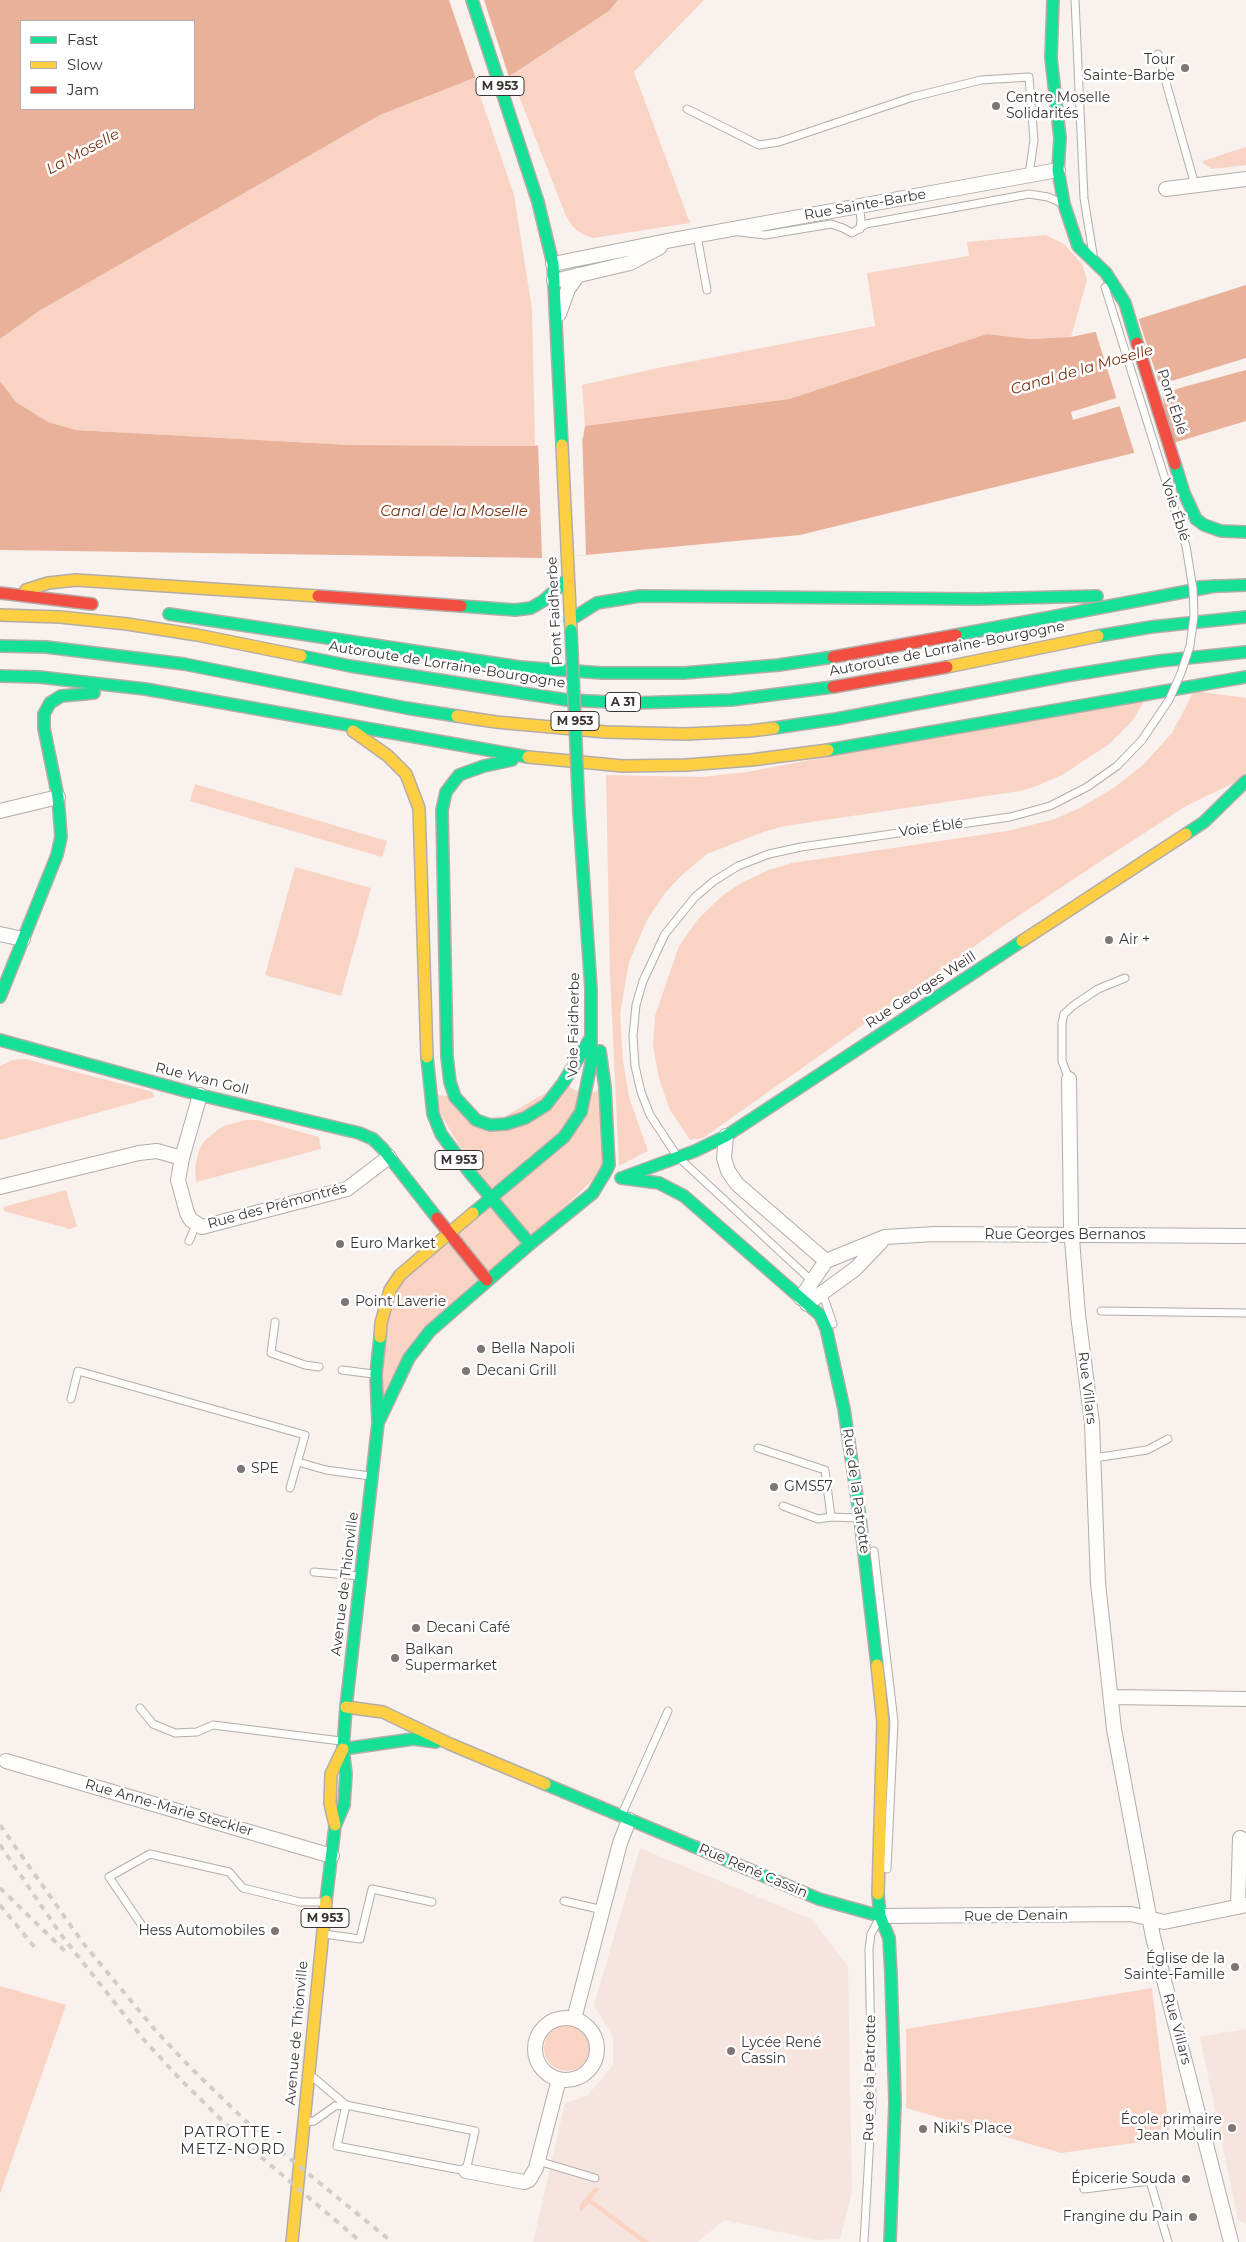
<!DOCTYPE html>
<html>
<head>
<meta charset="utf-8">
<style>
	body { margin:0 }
	#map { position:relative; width:1246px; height:2242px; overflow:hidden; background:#f8f1ee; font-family:Montserrat,sans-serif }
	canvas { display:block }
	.legend { position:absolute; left:20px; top:20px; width:175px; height:90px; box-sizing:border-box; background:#fff; border:1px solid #b1aead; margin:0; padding:6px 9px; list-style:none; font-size:15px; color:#3b3432 }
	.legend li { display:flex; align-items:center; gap:10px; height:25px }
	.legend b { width:25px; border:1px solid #b1aead }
</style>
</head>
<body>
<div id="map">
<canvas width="1246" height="2242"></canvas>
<ul class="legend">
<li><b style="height:6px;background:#16e098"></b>Fast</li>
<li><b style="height:6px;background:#ffcf43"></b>Slow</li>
<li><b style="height:6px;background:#f24e42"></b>Jam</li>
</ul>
</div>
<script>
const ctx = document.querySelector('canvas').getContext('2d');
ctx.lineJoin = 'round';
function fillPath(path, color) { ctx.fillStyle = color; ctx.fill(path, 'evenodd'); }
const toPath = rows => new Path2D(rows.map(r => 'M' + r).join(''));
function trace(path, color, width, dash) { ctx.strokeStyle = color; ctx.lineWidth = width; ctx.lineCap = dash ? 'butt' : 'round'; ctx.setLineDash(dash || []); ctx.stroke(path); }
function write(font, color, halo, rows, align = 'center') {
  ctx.font = font + ' Montserrat,sans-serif'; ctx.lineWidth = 5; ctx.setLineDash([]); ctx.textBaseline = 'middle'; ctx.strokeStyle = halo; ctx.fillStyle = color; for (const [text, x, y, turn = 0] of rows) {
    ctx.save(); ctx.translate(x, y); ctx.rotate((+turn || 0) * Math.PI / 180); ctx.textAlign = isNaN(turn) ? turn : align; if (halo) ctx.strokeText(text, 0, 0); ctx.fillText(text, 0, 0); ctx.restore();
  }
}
fillPath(toPath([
	[640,1848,811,1919,848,1966,852,2192,840,2239,818,2240,724,2220,698,2242,533,2242,565,2103,587,2096,613,2065,613,2037,594,2005],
	[1246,2029,1246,2224,1238,2220,1200,2037]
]), '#f6e5de');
fillPath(toPath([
	[618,0,704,0,634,72,690,223,593,238,582,234,573,227,566,216,511,76,609,11],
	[474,78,514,195,532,309,535,446,350,445,76,430,48,422,16,402,0,381,0,339,39,311,380,115],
	[1246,147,1246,165,1212,169,1203,163,1203,161],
	[1046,235,1064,244,1082,264,1087,280,1071,337,1030,339,987,334,789,399,585,426,582,385,658,368,875,326,867,273,969,256,967,242],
	[1194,691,1246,698,1246,777,1186,806,1095,865,996,931,703,1138,690,1140,670,1110,659,1079,653,1045,655,1016,679,946,698,919,722,896,741,883,769,870,792,863,1007,831,1055,819,1082,807,1115,787,1143,765,1172,733],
	[1147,696,1133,720,1108,745,1062,775,1034,787,1020,791,785,826,763,832,707,854,683,874,665,893,647,920,629,962,620,1014,623,1061,629,1097,648,1151,619,1166,610,974,606,775,702,777,747,772],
	[195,784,387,841,382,857,190,801],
	[295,867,371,888,341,996,265,975],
	[26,1059,153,1092,154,1097,0,1140,0,1066,12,1060],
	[563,1083,585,1096,605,1087,609,1165,430,1331,378,1423,390,1290,490,1198,429,1094,455,1097,490,1125],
	[246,1120,257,1120,319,1137,321,1149,196,1182,195,1167,199,1150,205,1140,223,1126],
	[66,1190,77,1226,70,1229,4,1211,3,1207],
	[0,1986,66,2005,0,2194],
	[1152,1988,1170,2138,1061,2153,906,2108,906,2029],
	'544 2048a23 23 0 1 1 46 0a23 23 0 1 1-46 0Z',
	[594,2188,600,2188,591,2199,649,2242,641,2242,589,2203,581,2212,580,2211,579,2206]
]), '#f9d4c5');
fillPath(toPath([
	[0,0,618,0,609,11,507,78,490,84,474,78,380,115,39,311,0,339],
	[21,21,194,21,194,109,21,109],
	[1246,285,1246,358,1071,412,1073,420,1187,386,1246,370,1246,421,1170,444,800,535,586,555,542,558,0,550,0,381,16,402,48,422,76,430,350,445,534,446,583,438,585,426,789,399,987,334,1030,339,1071,337,1104,330]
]), '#e9b19a');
fillPath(toPath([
	[449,0,484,0,510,80,490,86,477,82],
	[1138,317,1160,386,1117,400,1095,330],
	[1162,391,1170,447,1135,455,1119,404],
	[582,428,586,555,542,558,538,442,581,436]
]), '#f8f1ee');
const lane = toPath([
	[1075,0,1084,198,1093,254],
	[1158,54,1195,185],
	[687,109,759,145,779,142,913,97,981,80,1029,77,1034,140,1029,175],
	[859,206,861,219,860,229],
	[740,232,765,235,831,224,843,228,852,233,866,224,1029,194,1048,197,1062,203],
	[697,236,707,290],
	[1105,287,1186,546],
	[1069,1079,1062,1061,1062,1023,1064,1014,1074,1005,1098,989,1125,978],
	[189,1241,196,1225],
	[813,1282,677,1156,650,1115,641,1092,635,1066,633,1036,636,1005,643,981,665,934,695,897,714,881,738,866,769,854,801,847,1010,817,1050,806,1087,787,1117,766,1142,740],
	[822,1292,833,1324],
	[1101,1311,1246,1313],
	[275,1322,271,1353,305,1365,319,1367],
	[342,1370,373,1374],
	[71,1399,78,1371,305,1435,290,1488],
	[758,1448,825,1470,831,1517],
	[1094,1458,1147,1450,1168,1439],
	[298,1462,326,1470,370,1476],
	[783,1506,818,1519,831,1517,858,1518],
	[874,1551,894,1722,887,1869],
	[314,1572,359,1576],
	[140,1708,153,1724,175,1733,197,1732,213,1725,341,1741],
	[622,1814,668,1711],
	[564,1901,603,1910],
	[143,1927,109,1877,150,1854,229,1872,243,1888,300,1902,324,1902],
	[324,1934,360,1939,372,1889,432,1902],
	[314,2078,346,2105],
	[307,2122,314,2121,335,2106,346,2105,475,2131,466,2171,337,2146,346,2105],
	[538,2161,595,2178],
	[1084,2189,1150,2181,1168,2242],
	[864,2242,872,2101,869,1949,871,1934,878,1921]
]);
const street = toPath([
	[1166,189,1246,179],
	[553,264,672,240,1058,170],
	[554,281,630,263,660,247],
	[559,314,568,289,578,275],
	[0,811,58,797],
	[0,934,23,939],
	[1069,1079,1071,1226,1078,1315,1092,1423,1098,1583,1114,1729,1153,1937,1231,2242],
	[726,1136,724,1158,728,1171,737,1184,826,1261],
	[182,1158,200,1095],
	[0,1187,139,1153,157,1151,182,1158,178,1180,187,1213,191,1220,202,1227,347,1189,389,1157],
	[801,1298,826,1261,885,1237,935,1234,1246,1236],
	[807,1304,855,1269,881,1242],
	[1111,1697,1246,1699],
	[6,1761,332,1856],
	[1238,1907,1240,1838,1246,1841],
	[880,1916,1131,1914,1164,1922,1246,1905],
	'535 2049a31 31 0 1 1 62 0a31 31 0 1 1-62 0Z',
	[574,2019,620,1843,629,1820],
	[466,2171,524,2182,529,2180,536,2168,559,2079]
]);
const fast = toPath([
	[472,0,538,202,553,264,562,445],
	[1053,0,1051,58,1060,138,1058,170,1064,204,1078,246,1106,273,1125,303,1137,343],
	[1175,464,1184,493,1196,519,1204,525,1221,531,1246,532],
	[1199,587,1246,585],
	[461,606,515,610,531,608,543,601,568,579],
	[169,614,520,667,602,673,684,673,779,665,833,657],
	[570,620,597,603,640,596,978,599,1097,596],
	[956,635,1215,586],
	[1098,636,1151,627,1246,617],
	[0,646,46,647,184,664,406,708,457,716],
	[301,656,350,666,567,700,633,703,731,700,833,687],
	[0,676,39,677,145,689,528,757],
	[774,728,836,719,1065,676,1159,661,1246,652],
	[828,750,1246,677],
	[512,760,484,766,459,775,446,792,442,810,447,1057,450,1082,455,1097,476,1120,490,1125,506,1124,525,1118,546,1105,563,1083,590,1039],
	[58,797,44,728,44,714,50,703,61,696,94,693],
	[1186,834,1204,822,1246,781],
	[0,997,57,855,61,837,58,797],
	[0,1040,200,1095,359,1133,373,1139,383,1149,437,1218],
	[427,1057,433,1114,441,1134,470,1173,530,1244],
	[624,1177,695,1151,726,1136,1022,941],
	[621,1178,659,1183,684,1196,820,1315,826,1328,844,1409,860,1518,877,1665],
	[473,1213,564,1137,581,1112,591,1064,591,989,579,813],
	[379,1421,409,1358,430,1331,530,1244,593,1193,605,1173,609,1165,605,1087,600,1051],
	[343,1749,413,1739,436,1742],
	[545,1784,819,1899,880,1916],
	[878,1894,880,1916,889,1938,891,1975,895,2102,890,2242],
	[326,1901,335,1826,344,1805,346,1774,343,1749,346,1707,378,1423,376,1374,380,1337]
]);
const slow = toPath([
	[562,445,571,630],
	[26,590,48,583,76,580,318,596],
	[0,615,60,617,127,624,197,635,301,656],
	[947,667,1098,636],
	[457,716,496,722,606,732,685,734,750,731,774,728],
	[353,731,388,756,406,774,419,808,427,1057],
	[528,757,623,766,686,765,751,760,828,750],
	[1022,941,1186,834],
	[380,1337,381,1323,390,1290,400,1275,473,1213],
	[877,1665,883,1722,878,1894],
	[346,1707,383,1712,450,1744,545,1784],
	[335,1825,330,1803,331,1774,343,1749],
	[292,2242,326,1901]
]);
const jam = toPath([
	[1137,343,1175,464],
	[0,593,92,604],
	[318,596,461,606],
	[833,657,956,635],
	[833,687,947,667],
	[437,1218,487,1280]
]);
trace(lane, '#b3adaa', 9);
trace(street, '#b3adaa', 16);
trace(fast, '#b3adaa', 14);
trace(slow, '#b3adaa', 14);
trace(jam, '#b3adaa', 14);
trace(lane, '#fefdfc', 7);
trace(street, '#fefdfc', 14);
trace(fast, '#16e098', 11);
trace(slow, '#ffcf43', 11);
trace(jam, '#f24e42', 11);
trace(toPath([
	[0,1825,83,1943,156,2031,191,2068,256,2131,392,2242],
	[0,1845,62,1936,145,2041,179,2078,247,2145,361,2242],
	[0,1888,67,1953],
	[0,1905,36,1949]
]), '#d0cecd', 4, [6, 6]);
const laneBridge = toPath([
	[1142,740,1169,700,1181,673,1190,646,1194,616,1193,589,1186,546]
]);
const fastBridge = toPath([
	[571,630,579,813]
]);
trace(laneBridge, '#b3adaa', 9, []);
trace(fastBridge, '#b3adaa', 14, []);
trace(laneBridge, '#fefdfc', 7);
trace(fastBridge, '#16e098', 11);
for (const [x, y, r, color] of [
	[1185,68,5,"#7d7674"],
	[996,106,5,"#7d7674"],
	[1109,940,5,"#7d7674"],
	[340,1244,5,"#7d7674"],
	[345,1302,5,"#7d7674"],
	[481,1349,5,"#7d7674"],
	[466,1371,5,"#7d7674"],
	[241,1469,5,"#7d7674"],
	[774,1487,5,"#7d7674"],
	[416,1628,5,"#7d7674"],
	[395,1658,5,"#7d7674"],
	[275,1931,5,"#7d7674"],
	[1235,1967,5,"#7d7674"],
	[731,2051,5,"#7d7674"],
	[1232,2128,5,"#7d7674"],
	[923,2129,5,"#7d7674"],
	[1186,2179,5,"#7d7674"],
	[1193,2217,5,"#7d7674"]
]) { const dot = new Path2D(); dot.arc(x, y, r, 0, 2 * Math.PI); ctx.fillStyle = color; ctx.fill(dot); trace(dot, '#fff', 2); }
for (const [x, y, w] of [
	[500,86,48],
	[623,702,35],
	[575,721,48],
	[459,1160,48],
	[325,1918,48]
]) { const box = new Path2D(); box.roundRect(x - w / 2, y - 9.5, w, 19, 4); ctx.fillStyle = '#fff'; ctx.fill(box); trace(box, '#3b3432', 1); }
write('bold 12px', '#3b3432', null, [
	["M 953",500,86],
	["A 31",623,702],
	["M 953",575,721],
	["M 953",459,1160],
	["M 953",325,1918]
]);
write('14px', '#3b3432', '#fff', [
	["Tour",1175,60,"right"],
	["Sainte-Barbe",1175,76,"right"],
	["Centre Moselle",1006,98],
	["Solidarités",1006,114],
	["Air +",1119,940],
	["Euro Market",350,1244],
	["Point Laverie",355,1302],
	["Bella Napoli",491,1349],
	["Decani Grill",476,1371],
	["SPE",251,1469],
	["GMS57",784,1487],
	["Decani Café",426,1628],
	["Balkan",405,1650],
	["Supermarket",405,1666],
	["Hess Automobiles",265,1931,"right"],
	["Église de la",1225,1959,"right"],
	["Sainte-Famille",1225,1975,"right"],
	["Lycée René",741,2043],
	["Cassin",741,2059],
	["École primaire",1222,2120,"right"],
	["Jean Moulin",1222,2136,"right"],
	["Niki's Place",933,2129],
	["Épicerie Souda",1176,2179,"right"],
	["Frangine du Pain",1183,2217,"right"]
], 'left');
write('14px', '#3b3432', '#fff', [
	["Rue Sainte-Barbe",865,205,-10],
	["Pont Éblé",1172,402,72],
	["Voie Éblé",1175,510,72],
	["Pont Faidherbe",555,611,-93],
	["Autoroute de Lorraine-Bourgogne",947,649,-11],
	["Autoroute de Lorraine-Bourgogne",447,665,9],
	["Voie Éblé",931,828,-8],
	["Rue Georges Weill",921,990,-33],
	["Voie Faidherbe",574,1025,-89],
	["Rue Yvan Goll",202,1079,14],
	["Rue des Prémontrés",277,1206,-15],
	["Rue Georges Bernanos",1065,1235],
	["Rue Villars",1087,1388,83],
	["Rue de la Patrotte",856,1491,82],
	["Avenue de Thionville",345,1584,-83],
	["Rue Anne-Marie Steckler",169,1808,16],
	["Rue René Cassin",753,1871,23],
	["Rue de Denain",1016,1916,-1],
	["Rue Villars",1177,2029,75],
	["Avenue de Thionville",297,2033,-85],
	["Rue de la Patrotte",870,2078,-89]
]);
write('italic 15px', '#783212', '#fff', [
	["La Moselle",83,152,-28],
	["Canal de la Moselle",1082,370,-16],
	["Canal de la Moselle",454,512]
]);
ctx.letterSpacing = '1px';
write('15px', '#3b3432', '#fff', [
	["PATROTTE -",233,2133],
	["METZ-NORD",233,2150]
]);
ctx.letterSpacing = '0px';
</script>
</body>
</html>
